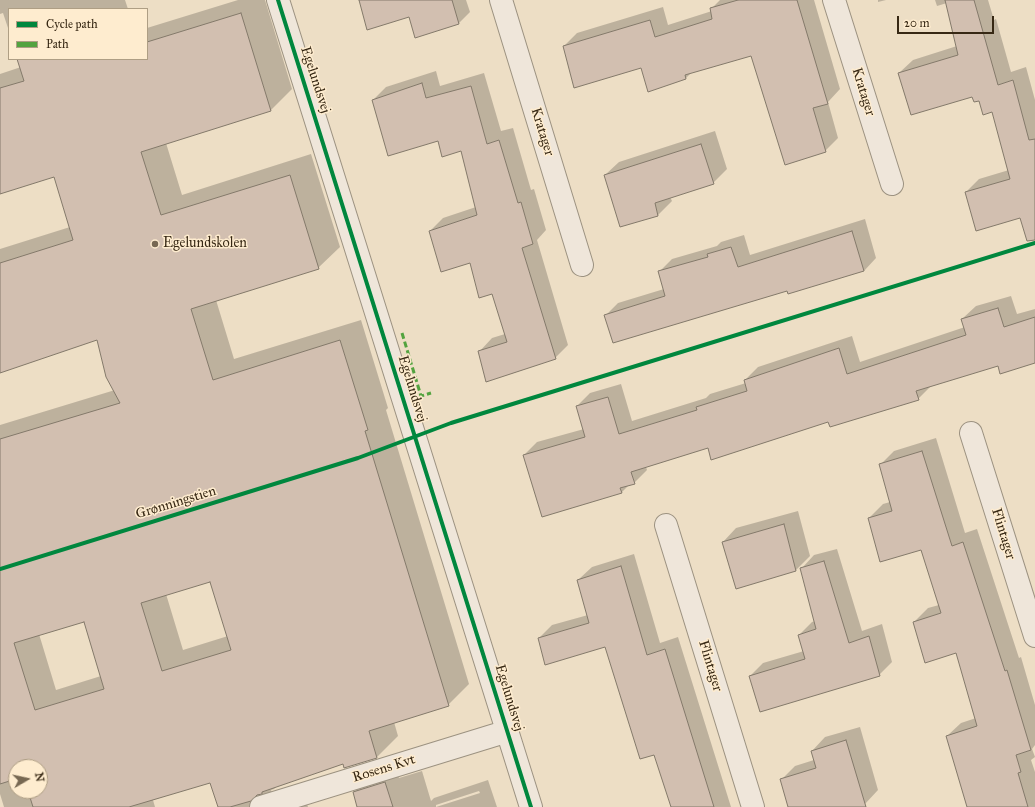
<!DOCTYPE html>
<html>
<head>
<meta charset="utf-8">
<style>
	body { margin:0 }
	#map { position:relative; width:1035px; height:807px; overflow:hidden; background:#eddec5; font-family:"IM FELL Great Primer",serif }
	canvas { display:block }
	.legend { position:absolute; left:8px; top:8px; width:140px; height:52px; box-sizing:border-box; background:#feeccf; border:1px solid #ae9e84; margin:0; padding:5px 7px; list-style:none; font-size:12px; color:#372814 }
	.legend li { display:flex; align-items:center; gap:8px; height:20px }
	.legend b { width:20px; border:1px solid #ae9e84 }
	.north { position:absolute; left:8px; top:759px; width:40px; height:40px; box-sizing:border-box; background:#feeccf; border:1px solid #ae9e84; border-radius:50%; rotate:81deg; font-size:11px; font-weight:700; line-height:16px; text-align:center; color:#372814 }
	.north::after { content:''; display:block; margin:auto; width:14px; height:18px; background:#776852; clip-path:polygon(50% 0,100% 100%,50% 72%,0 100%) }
	.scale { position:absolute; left:897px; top:16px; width:97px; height:18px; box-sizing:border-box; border:2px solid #372814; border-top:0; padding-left:5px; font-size:12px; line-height:14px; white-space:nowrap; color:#372814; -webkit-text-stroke:3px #feeccf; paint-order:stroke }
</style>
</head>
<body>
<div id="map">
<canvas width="1035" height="807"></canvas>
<ul class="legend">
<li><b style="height:5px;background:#00873e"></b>Cycle path</li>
<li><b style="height:5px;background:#53a33f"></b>Path</li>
</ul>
<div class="north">N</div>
<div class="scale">20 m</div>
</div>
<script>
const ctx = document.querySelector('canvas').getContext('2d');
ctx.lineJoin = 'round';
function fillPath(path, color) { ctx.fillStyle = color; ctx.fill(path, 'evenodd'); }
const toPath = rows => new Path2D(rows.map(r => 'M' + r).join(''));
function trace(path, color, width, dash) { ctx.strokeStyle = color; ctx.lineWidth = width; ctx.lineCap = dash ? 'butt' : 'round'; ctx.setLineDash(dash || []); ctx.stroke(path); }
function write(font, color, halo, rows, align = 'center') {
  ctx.font = font + ' "IM FELL Great Primer",serif'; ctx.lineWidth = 3; ctx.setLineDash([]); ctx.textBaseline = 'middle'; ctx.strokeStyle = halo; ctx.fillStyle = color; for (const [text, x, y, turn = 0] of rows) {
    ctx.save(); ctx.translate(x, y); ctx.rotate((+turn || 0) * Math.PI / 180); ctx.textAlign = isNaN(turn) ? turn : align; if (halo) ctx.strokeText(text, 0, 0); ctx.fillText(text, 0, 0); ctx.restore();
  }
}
fillPath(toPath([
	[0,0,125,0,128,9,9,9,9,31,3,13,0,14],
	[238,0,265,0,292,89,271,110,166,143,182,195,311,154,340,247,318,268,216,300,234,359,361,320,388,408,386,410,469,684,448,705,394,722,398,736,377,757,345,767,344,763,278,785,274,789,271,790,273,795,303,793,308,807,220,807,211,781,153,800,155,807,4,807,0,794,0,425,115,390,98,339,0,372,0,249,70,227,54,176,0,193,0,74,21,67,18,59,147,59,147,28],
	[211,580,228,636,183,650,166,594],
	[84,621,101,676,56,690,39,634],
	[16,767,40,767,40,791,16,791],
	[360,0,466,0,470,12,459,23,409,16],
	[720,0,814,0,840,89,828,102,838,138,825,151,751,55,692,72,686,78,564,46,577,33,663,7,668,25,712,11,711,9],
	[878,0,886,0,878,2],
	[935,0,988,0,994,20,996,19,1011,72,1026,67,1035,100,1035,212,966,192,979,179,1009,170,993,111,980,99,973,95,899,73,913,60,957,46,947,3,937,6],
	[436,71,440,86,484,73,501,131,513,128,531,190,534,189,546,230,537,240,568,345,555,358,479,352,492,338,505,334,493,292,471,262,430,231,443,218,476,207,461,150,439,140,373,100,386,87],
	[715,131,727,169,713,183,670,197,672,201,658,215,621,226,605,175,619,162],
	[865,219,876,258,864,271,606,315,618,303,664,289,659,272,672,259,717,246,721,242,744,235,750,255],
	[1011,296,1017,314,1035,309,1035,362,999,365,932,385,918,399,709,447,646,467,647,470,634,483,629,485,621,493,524,455,537,442,584,429,577,406,590,393,621,384,632,421,706,398,710,394,746,383,745,380,758,367,852,336,860,362,965,327,962,319,976,306],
	[936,438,965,533,977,529,1019,658,1021,657,1035,705,1035,745,1032,749,1035,757,1031,760,1035,772,1035,807,988,807,947,736,961,723,976,718,956,652,914,622,928,608,939,605,922,548,869,518,883,504,890,502,881,464,894,451],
	[798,511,810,556,796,570,736,587,723,542,736,528],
	[837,549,862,631,882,624,892,662,879,675,750,676,763,663,804,651,799,635,812,622,815,621,802,568,814,555],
	[634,554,660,643,678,637,731,807,672,807,655,753,606,646,539,638,552,625,588,615,578,580,592,567],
	[860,727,878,790,865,804,854,807,789,807,781,780,795,766,814,760,812,751,825,737],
	[397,771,399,778,422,771,431,801,434,798,488,780,497,807,358,807,354,792,365,781],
	[479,791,480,793,436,807,436,805]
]), '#0003');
const building = toPath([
	[359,0,452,0,459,24,415,38,409,17,367,30,359,0],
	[738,0,797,0,828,104,813,108,826,152,785,165,751,56,685,75,686,79,648,92,641,68,574,88,563,46,650,20,655,37,712,19,710,8,738,0],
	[945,0,974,0,998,85,1013,80,1029,140,1035,139,1035,240,1027,241,1020,218,976,231,965,192,1010,179,992,112,983,115,979,101,974,102,972,97,911,115,898,73,958,55,945,0],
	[241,13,271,111,141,152,161,215,290,175,319,269,191,309,213,380,340,340,368,430,365,431,449,706,369,731,377,758,344,768,343,764,262,792,262,794,257,795,251,801,230,807,218,807,210,783,129,807,33,807,28,791,40,791,40,767,16,767,16,779,0,784,0,439,120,403,106,377,97,340,0,373,0,263,73,240,54,177,0,194,0,88,24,81,17,59,147,59,147,42,241,13],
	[210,582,231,650,162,671,141,603,210,582],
	[84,622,104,689,35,710,14,643,84,622],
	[422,83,426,98,471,86,487,144,499,140,518,203,521,202,533,244,522,248,556,359,486,382,478,351,507,342,492,294,479,298,470,263,441,272,429,231,477,215,461,151,442,157,438,141,388,156,372,100,422,83],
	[701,144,714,184,655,203,658,216,620,227,604,175,701,144],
	[852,231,864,271,788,294,787,291,613,343,604,315,665,296,658,271,708,257,707,254,731,247,738,267,852,231],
	[998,308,1004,327,1035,317,1035,363,1000,374,998,366,916,391,919,400,830,427,828,422,711,460,708,448,631,472,635,484,620,488,622,493,542,517,523,455,585,437,576,406,608,397,619,434,697,410,696,407,747,391,744,380,839,348,847,374,966,335,961,319,998,308],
	[922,451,952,546,963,542,1005,671,1007,670,1031,750,1016,755,1021,772,1018,773,1028,807,967,807,946,736,977,726,956,653,925,663,913,622,941,613,921,550,880,562,868,518,892,511,879,464,922,451],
	[784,524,796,571,736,589,722,542,784,524],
	[824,561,849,643,869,636,880,676,760,712,749,676,805,659,798,635,816,629,800,568,824,561],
	[621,566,647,655,665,649,714,807,671,807,654,755,640,759,605,647,545,665,538,638,589,623,577,580,621,566],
	[846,740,866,807,788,807,780,779,816,768,811,751,846,740],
	[385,782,393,807,357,807,353,792,385,782]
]);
fillPath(building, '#d2bfb0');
trace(building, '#83796a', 1);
const minor = toPath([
	[278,0,531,807],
	[501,0,582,265],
	[834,0,892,184],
	[971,433,1035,636],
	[666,525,753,807],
	[261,807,508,731]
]);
trace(minor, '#9c9281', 24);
trace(minor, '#efe6da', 22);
trace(toPath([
	[402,333,421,396,431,393]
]), '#53a33f', 3, [6, 3]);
trace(toPath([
	[278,0,531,807],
	[0,569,358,458,451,423,1035,243]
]), '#00873e', 4);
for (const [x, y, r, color] of [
	[155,244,4,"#776852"]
]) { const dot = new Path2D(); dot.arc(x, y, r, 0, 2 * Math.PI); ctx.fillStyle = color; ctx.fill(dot); trace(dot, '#feeccf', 1.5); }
write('14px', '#372814', '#feeccf', [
	["Egelundsvej",315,80,72],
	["Kratager",863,92,73],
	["Kratager",542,132,73],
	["Egelundsvej",412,389,73],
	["Grønningstien",176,503,-17],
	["Flintager",1003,534,73],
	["Flintager",710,666,73],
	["Egelundsvej",509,698,73],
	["Rosens Kvt",384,769,-17]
]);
write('14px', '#372814', '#feeccf', [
	["Egelundskolen",163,244]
], 'left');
</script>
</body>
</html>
